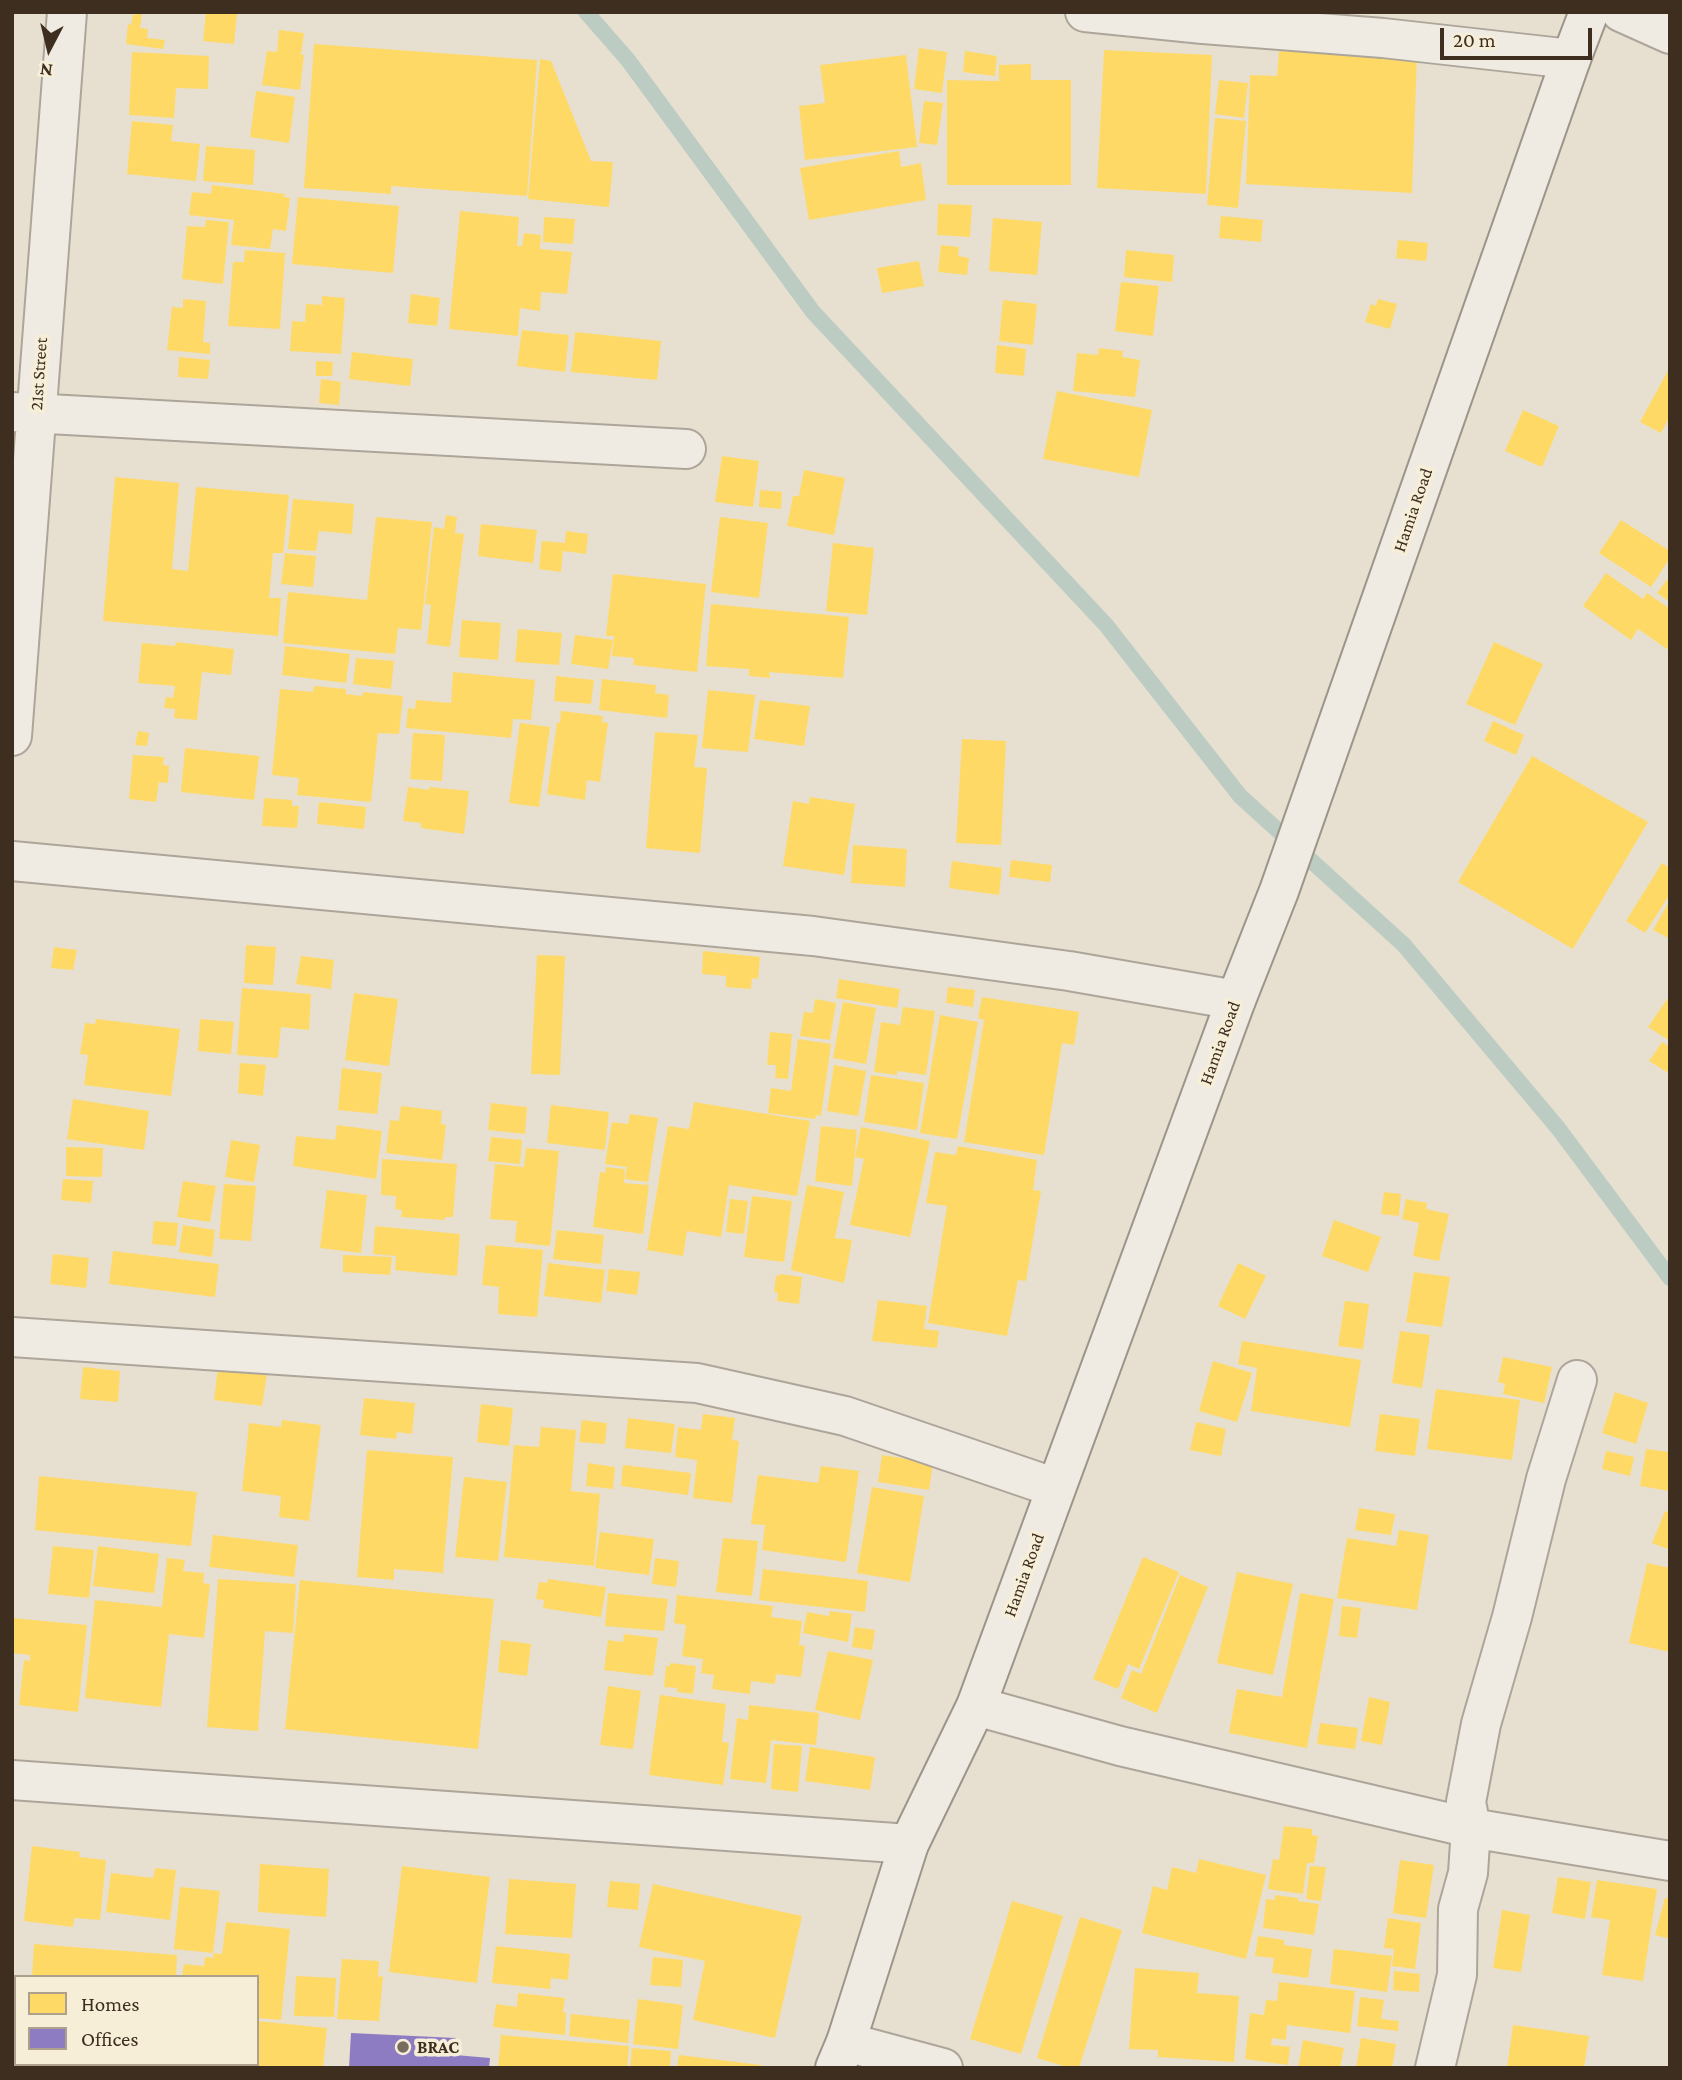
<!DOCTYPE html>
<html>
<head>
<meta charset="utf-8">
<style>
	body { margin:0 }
	#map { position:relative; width:1682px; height:2080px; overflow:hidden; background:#e7e0d1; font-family:"Crimson Pro",serif }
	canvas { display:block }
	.frame { position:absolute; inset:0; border:14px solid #3d2e20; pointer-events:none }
	.legend { position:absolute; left:14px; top:1975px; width:245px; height:91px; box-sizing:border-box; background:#f7eed8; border:2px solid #ada18e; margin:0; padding:9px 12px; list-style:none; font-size:21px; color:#3d2e20 }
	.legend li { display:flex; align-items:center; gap:14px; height:35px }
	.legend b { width:35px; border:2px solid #ada18e }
	.north { position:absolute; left:14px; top:14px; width:70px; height:70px; -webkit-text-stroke:5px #f7eed8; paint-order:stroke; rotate:187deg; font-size:19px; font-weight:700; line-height:28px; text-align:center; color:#3d2e20 }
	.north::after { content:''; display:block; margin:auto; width:24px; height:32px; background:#3d2e20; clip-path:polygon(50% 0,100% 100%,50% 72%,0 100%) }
	.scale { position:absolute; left:1440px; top:28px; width:152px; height:32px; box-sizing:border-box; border:4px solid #3d2e20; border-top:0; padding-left:9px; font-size:21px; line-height:24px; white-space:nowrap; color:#3d2e20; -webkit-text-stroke:5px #f7eed8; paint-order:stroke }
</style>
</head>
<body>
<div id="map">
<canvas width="1682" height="2080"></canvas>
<div class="frame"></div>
<ul class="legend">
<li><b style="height:19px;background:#ffd966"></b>Homes</li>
<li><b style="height:19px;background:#8e7cc3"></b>Offices</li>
</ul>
<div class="north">N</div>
<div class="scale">20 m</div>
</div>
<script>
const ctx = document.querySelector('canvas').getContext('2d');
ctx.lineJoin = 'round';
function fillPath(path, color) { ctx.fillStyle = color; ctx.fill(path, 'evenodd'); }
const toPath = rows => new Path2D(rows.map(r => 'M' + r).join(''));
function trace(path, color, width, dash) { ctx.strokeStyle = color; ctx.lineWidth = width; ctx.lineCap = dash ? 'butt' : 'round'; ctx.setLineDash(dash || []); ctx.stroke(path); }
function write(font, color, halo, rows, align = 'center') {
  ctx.font = font + ' "Crimson Pro",serif'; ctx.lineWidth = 7; ctx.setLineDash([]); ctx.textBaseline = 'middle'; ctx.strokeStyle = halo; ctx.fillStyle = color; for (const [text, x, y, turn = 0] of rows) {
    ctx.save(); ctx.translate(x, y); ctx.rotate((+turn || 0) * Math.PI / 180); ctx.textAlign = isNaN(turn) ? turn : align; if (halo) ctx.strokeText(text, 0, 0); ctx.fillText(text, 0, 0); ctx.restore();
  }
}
fillPath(toPath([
	[137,12,142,13,140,28,148,29,147,38,165,40,163,49,126,44,128,24,131,25,133,14,137,15],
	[206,12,237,14,234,44,203,41],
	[279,30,304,33,301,55,304,55,300,90,262,85,267,51,277,52],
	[314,44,537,60,527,196,391,186,391,194,304,188],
	[919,48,947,52,942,93,914,89],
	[1104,50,1212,55,1206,194,1097,188],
	[965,51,997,56,995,76,963,72],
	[1279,51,1417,57,1412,193,1246,184,1250,75,1277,76],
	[132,52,209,56,208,89,176,88,174,118,129,115],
	[906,55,917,147,805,160,799,106,825,103,820,65],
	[540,59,551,61,591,161,613,162,609,207,528,199],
	[1031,64,1031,80,1071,80,1071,185,947,185,947,80,999,81,999,65],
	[1219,80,1248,83,1244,118,1215,114],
	[256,91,295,97,289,143,250,137],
	[924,101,943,103,937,145,919,143],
	[1215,118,1246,121,1238,208,1207,205],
	[132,121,173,125,171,141,200,144,196,181,127,174],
	[206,146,255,150,253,185,203,181],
	[899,151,901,167,921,163,926,200,809,220,800,168],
	[212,185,285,194,284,197,290,198,286,231,273,229,270,249,231,245,234,220,189,215,192,192,211,194],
	[298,197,399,206,393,273,292,264],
	[938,204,972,205,970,237,937,235],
	[460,211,519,217,517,246,522,246,524,233,541,235,540,249,572,252,567,294,541,292,540,311,520,308,518,336,449,329],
	[1221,216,1263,220,1261,242,1219,238],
	[544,217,575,219,573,244,543,242],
	[993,218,1042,222,1037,275,989,271],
	[206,220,229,222,223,284,182,279,187,226,205,227],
	[1398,240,1428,243,1426,261,1396,258],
	[941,245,959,247,958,256,969,258,967,275,938,272],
	[245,250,285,253,280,329,228,326,233,262,244,262],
	[1126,250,1174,255,1172,282,1124,277],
	[919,261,924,286,882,293,877,268],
	[1121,282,1159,286,1153,336,1115,331],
	[411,294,440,298,437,326,408,323],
	[322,296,345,298,341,354,290,351,292,321,305,322,306,304,322,305],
	[183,299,206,301,203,342,210,343,210,354,167,350,172,307,183,308],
	[1378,299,1397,304,1390,329,1365,322,1371,304,1376,306],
	[1003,300,1037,304,1033,345,999,341],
	[522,330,569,335,565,372,517,366],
	[575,332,661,341,657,380,571,372],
	[997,345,1026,349,1024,376,995,373],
	[1099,348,1123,351,1122,357,1140,360,1135,397,1073,391,1077,353,1098,355],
	[352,352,413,359,410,386,349,379],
	[179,357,210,360,208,379,178,377],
	[316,361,333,362,332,376,316,376],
	[1670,367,1670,416,1661,433,1640,422],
	[321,379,341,382,339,405,319,403],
	[1057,391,1152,410,1139,477,1043,459],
	[1523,410,1559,426,1542,467,1505,451],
	[722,456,759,461,753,507,715,502],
	[804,470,845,478,834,535,787,526,793,496,799,496],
	[115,477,179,483,172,569,188,571,196,487,289,495,283,553,273,553,269,598,281,598,278,636,103,621],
	[760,490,782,492,781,509,759,507],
	[293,499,354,504,352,534,319,531,316,551,288,549],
	[446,515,457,517,455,533,464,534,450,647,427,644,431,605,425,604,434,527,444,529],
	[376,517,432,522,421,630,398,628,395,654,283,643,288,592,367,600],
	[720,517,768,523,759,598,711,592],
	[1621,520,1670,551,1670,558,1651,587,1599,553],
	[481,524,537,530,533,563,478,556],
	[566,531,588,534,586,554,563,551,561,572,539,569,542,541,565,543],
	[833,543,874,548,867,615,826,611],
	[285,553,316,556,313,587,281,584],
	[1606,573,1643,599,1647,593,1670,609,1670,651,1638,629,1631,640,1583,606],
	[613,574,706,584,697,672,633,665,634,658,612,656,614,636,606,636],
	[1670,576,1670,602,1657,593],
	[711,604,849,617,843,678,769,672,770,678,749,676,749,669,706,666],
	[462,620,501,623,498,660,459,657],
	[518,629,562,633,559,665,515,662],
	[575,635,613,640,608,669,571,664],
	[176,642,234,649,231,675,202,672,197,720,174,718,175,709,164,708,166,697,173,698,175,686,138,683,142,643,175,646],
	[1494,642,1543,664,1515,725,1466,704],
	[285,646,350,654,346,683,282,675],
	[356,658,394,661,391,689,353,684],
	[453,672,535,680,531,720,513,719,511,738,406,728,408,708,415,709,416,700,451,703],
	[556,676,594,680,591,704,554,701],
	[602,679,656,685,655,693,669,695,667,718,599,710],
	[314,686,346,689,346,694,362,696,363,692,403,696,399,734,378,733,371,802,297,795,299,778,272,775,280,689,313,692],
	[708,690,755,695,748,752,702,748],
	[760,700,810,706,804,746,754,739],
	[561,711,603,716,602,722,608,723,600,782,587,780,585,800,547,794,557,722,560,723],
	[1493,721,1524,735,1516,755,1484,741],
	[520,723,550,727,539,807,509,803],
	[138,731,149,733,147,746,135,745],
	[655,732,698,735,694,767,707,768,700,853,646,848],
	[413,733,445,735,442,781,410,779],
	[962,739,1006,741,1001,845,956,843],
	[185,748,259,756,254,800,181,792],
	[133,755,164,757,163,765,169,766,168,783,159,782,156,802,129,799],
	[1532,756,1648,822,1573,949,1458,882],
	[408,787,429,790,429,787,469,791,464,834,421,828,421,823,403,821],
	[810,797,855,804,844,875,783,866,793,801,809,804],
	[264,798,292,800,292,806,299,806,297,828,262,826],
	[319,802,366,807,364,829,317,824],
	[853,845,907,849,905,887,851,883],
	[1011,860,1052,865,1050,882,1009,877],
	[952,861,1002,868,999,895,949,888],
	[1662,863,1670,868,1670,894,1645,933,1626,921],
	[1670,900,1670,939,1653,930],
	[246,945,276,947,273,985,244,983],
	[54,947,77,950,73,970,51,968],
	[703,951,760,957,758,979,752,978,751,989,726,987,726,976,702,974],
	[537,955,565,956,560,1075,531,1074],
	[301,956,334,960,331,989,296,984],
	[839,979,900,989,897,1008,836,998],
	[948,987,975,990,973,1007,946,1003],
	[242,988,311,994,309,1030,281,1027,278,1058,237,1055],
	[354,993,398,999,389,1066,345,1060],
	[1670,995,1670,1041,1648,1027],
	[982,997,1079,1012,1074,1045,1062,1043,1044,1155,964,1142,984,1020,978,1018],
	[815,999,836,1003,830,1040,800,1036,804,1012,813,1013],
	[843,1002,876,1008,866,1064,833,1058],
	[903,1007,935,1011,926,1075,897,1071,897,1075,874,1072,881,1022,900,1025],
	[940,1015,978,1022,957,1139,920,1133],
	[96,1019,180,1029,171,1096,84,1085,88,1055,80,1054,85,1023,95,1024],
	[200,1019,234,1022,231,1054,198,1051],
	[770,1032,792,1034,788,1079,775,1078,776,1065,767,1065],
	[798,1039,831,1044,821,1116,816,1115,815,1119,768,1113,771,1088,791,1091],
	[1662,1042,1670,1047,1670,1074,1649,1061],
	[240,1063,266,1065,263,1096,238,1093],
	[834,1065,866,1071,858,1116,827,1111],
	[342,1068,382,1073,377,1114,338,1110],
	[871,1075,924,1083,917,1130,864,1122],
	[73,1099,149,1111,144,1150,67,1139],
	[694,1102,810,1121,797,1196,729,1185,721,1237,687,1231,683,1256,647,1250,668,1126,689,1129],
	[491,1103,527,1107,525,1134,488,1130],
	[551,1105,609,1112,605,1150,547,1143],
	[401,1106,442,1111,441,1124,446,1125,442,1160,386,1153,390,1120,399,1121],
	[630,1114,658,1118,648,1182,625,1179,627,1167,605,1164,612,1122,628,1124],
	[337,1125,382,1131,376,1179,293,1166,296,1136,335,1140],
	[821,1126,857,1130,852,1186,815,1181],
	[861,1127,930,1141,910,1237,850,1225,864,1159,855,1157],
	[491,1137,522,1140,520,1164,488,1161],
	[231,1140,260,1145,254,1182,225,1177],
	[958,1146,1037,1160,1033,1190,1041,1191,1026,1281,1018,1280,1007,1336,928,1323,947,1206,926,1203,935,1152,956,1155],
	[66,1147,103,1148,102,1177,66,1176],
	[526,1148,559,1151,550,1246,515,1242,517,1221,490,1219,495,1164,524,1167],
	[382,1159,457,1164,453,1217,445,1217,445,1220,401,1217,402,1210,395,1209,396,1196,381,1195],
	[606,1167,625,1169,624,1183,649,1185,643,1234,593,1227,600,1172,605,1173],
	[63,1179,93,1181,91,1203,61,1200],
	[183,1181,216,1186,210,1222,177,1217],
	[224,1184,256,1186,251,1241,219,1239],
	[807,1185,844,1192,835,1238,852,1240,844,1283,791,1270],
	[327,1190,367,1195,361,1253,320,1248],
	[1384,1192,1401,1194,1399,1216,1381,1214],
	[752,1196,792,1201,784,1262,744,1257],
	[730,1199,748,1201,744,1234,726,1232],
	[1406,1199,1427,1203,1426,1209,1449,1214,1439,1261,1413,1256,1419,1223,1402,1219],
	[1334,1220,1381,1237,1368,1272,1322,1256],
	[154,1221,178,1223,176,1246,152,1244],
	[183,1225,215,1230,212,1257,179,1252],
	[375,1226,460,1234,457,1276,395,1270,396,1256,373,1254],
	[557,1230,604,1235,601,1264,553,1259],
	[486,1245,543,1250,537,1317,498,1314,499,1287,482,1285],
	[113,1251,219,1264,215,1297,109,1284],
	[53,1254,89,1258,86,1288,50,1284],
	[343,1255,392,1257,390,1275,343,1272],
	[548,1263,605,1270,601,1303,544,1296],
	[1238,1263,1266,1276,1245,1319,1218,1306],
	[609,1269,640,1272,637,1295,606,1291],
	[1414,1272,1450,1277,1442,1327,1406,1322],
	[780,1274,802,1277,799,1304,777,1301,778,1293,774,1292,776,1275,780,1276],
	[878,1300,927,1306,924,1329,939,1331,937,1348,872,1341],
	[1345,1301,1369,1304,1363,1349,1338,1346],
	[1400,1331,1430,1335,1422,1388,1392,1383],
	[1242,1341,1361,1360,1350,1427,1251,1411,1257,1368,1238,1364],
	[1503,1357,1552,1367,1544,1403,1503,1394,1505,1384,1498,1382],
	[1213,1361,1252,1373,1237,1422,1199,1411],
	[83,1367,120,1371,118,1402,80,1399],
	[218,1367,267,1374,262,1406,214,1400],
	[1436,1389,1520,1400,1512,1460,1427,1449],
	[1615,1392,1648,1403,1636,1444,1602,1433],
	[364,1398,415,1403,412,1434,397,1432,396,1439,360,1435],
	[481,1404,513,1408,509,1446,477,1442],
	[703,1414,735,1418,732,1440,739,1441,732,1503,693,1498,697,1460,675,1457,678,1427,701,1430],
	[1380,1414,1420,1419,1415,1456,1375,1451],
	[628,1418,675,1424,671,1453,625,1448],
	[282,1420,321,1425,309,1521,279,1517,281,1496,242,1491,249,1423,281,1427],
	[582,1420,607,1423,605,1444,579,1442],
	[1196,1422,1226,1429,1221,1456,1190,1450],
	[541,1427,576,1430,571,1491,600,1494,594,1566,504,1557,514,1445,539,1447],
	[1646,1449,1670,1452,1670,1491,1640,1486],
	[367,1450,453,1457,443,1573,394,1569,394,1580,357,1577],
	[1606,1451,1634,1457,1630,1476,1602,1469],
	[882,1455,933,1463,929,1490,878,1482],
	[588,1463,615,1467,613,1489,586,1486],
	[623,1465,691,1473,688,1495,621,1486],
	[821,1466,859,1471,846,1562,762,1550,765,1525,751,1524,758,1475,818,1483],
	[39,1476,197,1492,191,1546,35,1530],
	[464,1477,507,1482,498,1561,455,1557],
	[872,1487,924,1496,910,1582,857,1573],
	[1359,1508,1395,1514,1391,1535,1355,1530],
	[1665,1511,1670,1513,1670,1550,1652,1543],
	[1399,1530,1429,1535,1417,1610,1337,1598,1347,1538,1396,1546],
	[600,1532,654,1539,649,1575,595,1568],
	[213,1535,298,1545,294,1577,209,1567],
	[723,1538,758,1541,752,1596,716,1592],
	[53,1546,94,1550,89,1598,48,1594],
	[98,1546,159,1554,154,1593,93,1586],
	[1143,1557,1179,1572,1139,1669,1128,1664,1118,1689,1093,1679],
	[167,1558,185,1560,183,1571,204,1573,203,1583,210,1584,204,1638,169,1634,161,1707,85,1698,95,1600,162,1607],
	[655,1558,679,1561,676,1587,652,1584],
	[1647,1563,1670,1568,1670,1652,1629,1643],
	[763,1569,868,1581,865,1612,759,1600],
	[1237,1572,1293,1584,1273,1675,1217,1663],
	[1180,1575,1208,1587,1157,1713,1121,1698,1132,1670,1141,1674],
	[218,1579,296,1584,293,1633,265,1631,258,1731,207,1727],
	[548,1579,606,1587,601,1617,543,1608,544,1600,536,1599,539,1582,547,1583],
	[300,1580,494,1599,478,1749,285,1729],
	[608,1593,668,1599,664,1631,605,1626],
	[1300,1593,1334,1599,1307,1748,1229,1733,1237,1689,1282,1697],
	[677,1595,773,1606,771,1617,802,1621,799,1645,805,1646,801,1677,776,1674,775,1684,751,1681,750,1694,712,1689,714,1675,701,1673,703,1659,682,1656,686,1625,674,1623],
	[1342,1606,1361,1608,1357,1638,1339,1636],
	[830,1611,852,1614,848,1642,803,1633,807,1612,829,1616],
	[12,1618,87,1625,78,1712,19,1705,24,1660,30,1661,30,1655,12,1653],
	[855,1627,875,1630,872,1650,852,1647],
	[624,1634,658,1638,653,1676,604,1670,608,1640,623,1642],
	[501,1640,531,1644,527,1676,498,1672],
	[828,1651,873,1660,860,1720,815,1710],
	[670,1663,696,1666,693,1694,677,1692,677,1688,664,1687,666,1666,670,1666],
	[608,1686,641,1691,633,1749,600,1745],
	[660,1695,726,1704,722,1742,729,1743,723,1785,649,1775],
	[1369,1697,1390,1702,1382,1745,1361,1741],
	[749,1705,819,1713,816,1745,771,1740,766,1783,730,1779,737,1718,748,1720],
	[1320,1723,1358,1728,1355,1749,1317,1744],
	[774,1744,802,1746,798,1792,771,1789],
	[810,1747,875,1757,870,1790,805,1781],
	[1284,1826,1312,1829,1312,1835,1318,1836,1314,1863,1307,1863,1303,1894,1268,1889,1273,1859,1279,1860],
	[32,1846,80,1852,79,1857,106,1860,100,1920,74,1918,73,1927,24,1921],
	[1199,1859,1266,1875,1246,1959,1142,1933,1153,1886,1167,1890,1172,1867,1196,1873],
	[1400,1860,1434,1865,1426,1918,1393,1913],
	[260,1864,329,1869,326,1917,258,1912],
	[402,1866,490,1877,477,1983,389,1972],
	[1310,1866,1326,1867,1321,1901,1306,1899],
	[155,1868,176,1870,170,1920,106,1912,111,1873,153,1878],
	[1558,1877,1591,1882,1585,1919,1552,1913],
	[509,1879,576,1884,572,1938,505,1934],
	[1597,1880,1657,1889,1643,1981,1602,1975,1610,1920,1591,1917],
	[610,1881,640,1884,638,1910,607,1907],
	[653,1884,802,1916,775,2038,693,2020,705,1961,639,1947],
	[180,1887,220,1891,213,1953,174,1949],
	[1275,1895,1298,1898,1298,1901,1319,1904,1314,1935,1263,1928,1266,1899,1275,1900],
	[1665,1898,1670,1899,1670,1939,1655,1935],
	[1012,1901,1063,1916,1021,2054,970,2039],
	[1502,1910,1530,1915,1521,1972,1493,1968],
	[1080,1917,1122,1930,1079,2068,1070,2068,1037,2058],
	[1388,1918,1421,1923,1415,1969,1392,1966,1394,1949,1384,1948],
	[226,1922,290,1929,281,2020,257,2018,257,1977,182,1977,184,1964,204,1966,205,1957,213,1958,214,1953,222,1954],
	[1258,1936,1284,1940,1284,1945,1312,1949,1308,1978,1272,1973,1274,1958,1255,1956],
	[34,1944,177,1955,176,1977,32,1977],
	[496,1946,570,1954,568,1980,551,1978,550,1989,492,1983],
	[1334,1949,1392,1956,1387,1992,1330,1984],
	[653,1957,683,1960,681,1987,650,1985],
	[342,1959,379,1961,378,1977,383,1976,379,2021,337,2019],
	[1135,1968,1199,1973,1197,1993,1239,1996,1234,2062,1158,2057,1158,2050,1129,2049],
	[1394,1971,1420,1974,1419,1992,1393,1990],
	[296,1976,336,1978,334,2017,294,2016],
	[1279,1982,1355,1991,1350,2033,1287,2025,1286,2040,1272,2038,1271,2045,1290,2047,1288,2065,1245,2059,1250,2013,1264,2015,1266,2000,1277,2001],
	[518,1993,565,1998,563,2012,566,2013,565,2035,493,2027,496,2004,517,2007],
	[1360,1997,1384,2000,1381,2019,1399,2021,1398,2031,1357,2026],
	[638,1999,683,2005,678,2049,633,2044],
	[571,2014,630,2020,628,2043,569,2036],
	[14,2020,16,2020,16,2059,12,2059],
	[257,2021,327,2028,323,2068,203,2068,204,2064,257,2064],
	[1513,2025,1589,2036,1584,2068,1507,2068],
	[501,2035,629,2046,627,2068,498,2068],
	[1361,2038,1396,2044,1392,2068,1356,2068],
	[1303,2040,1344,2048,1340,2068,1298,2068],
	[632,2048,671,2051,670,2068,630,2068],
	[679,2055,761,2065,760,2068,677,2068],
	[88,2064,119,2064,119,2068,87,2068],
	[139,2064,168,2064,168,2068,138,2068]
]), '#ffd966');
fillPath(toPath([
	[351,2033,456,2038,455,2055,490,2058,489,2068,349,2068]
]), '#8e7cc3');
trace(toPath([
	[586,12,628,60,813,312,1106,625,1240,796,1404,945,1558,1128,1670,1278]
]), '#bcccc2', 16);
const minor = toPath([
	[1085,12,1203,24,1383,38,1571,59],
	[1621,12,1670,34],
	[12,412,686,449],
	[12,736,67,12],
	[12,861,813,936,1069,971,1236,1000],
	[12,1337,697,1383,845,1416,1056,1488],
	[1577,1380,1546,1479,1512,1617,1481,1724,1466,1802,1471,1828,1670,1861],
	[976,1706,1120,1746,1471,1828,1468,1873,1458,1909,1457,1975,1435,2068],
	[12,1780,909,1844],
	[846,2042,943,2068]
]);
const secondary = toPath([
	[835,2068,846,2042,909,1844,976,1706,1236,1000,1279,891,1571,59,1589,12]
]);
trace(minor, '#ada599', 42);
trace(secondary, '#9c958a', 42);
trace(minor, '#efebe3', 38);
trace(secondary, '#efebe3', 38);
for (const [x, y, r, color] of [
	[403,2047,7,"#786c5e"]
]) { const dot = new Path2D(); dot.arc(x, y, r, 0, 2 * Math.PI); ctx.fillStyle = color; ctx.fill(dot); trace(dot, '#f7eed8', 2.5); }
write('18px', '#3d2e20', '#f7eed8', [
	["21st Street",39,374,-86],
	["Hamia Road",1413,510,-71],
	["Hamia Road",1220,1043,-70],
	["Hamia Road",1024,1575,-70]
]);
write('bold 18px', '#3d2e20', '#f7eed8', [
	["BRAC",417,2047]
], 'left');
</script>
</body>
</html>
